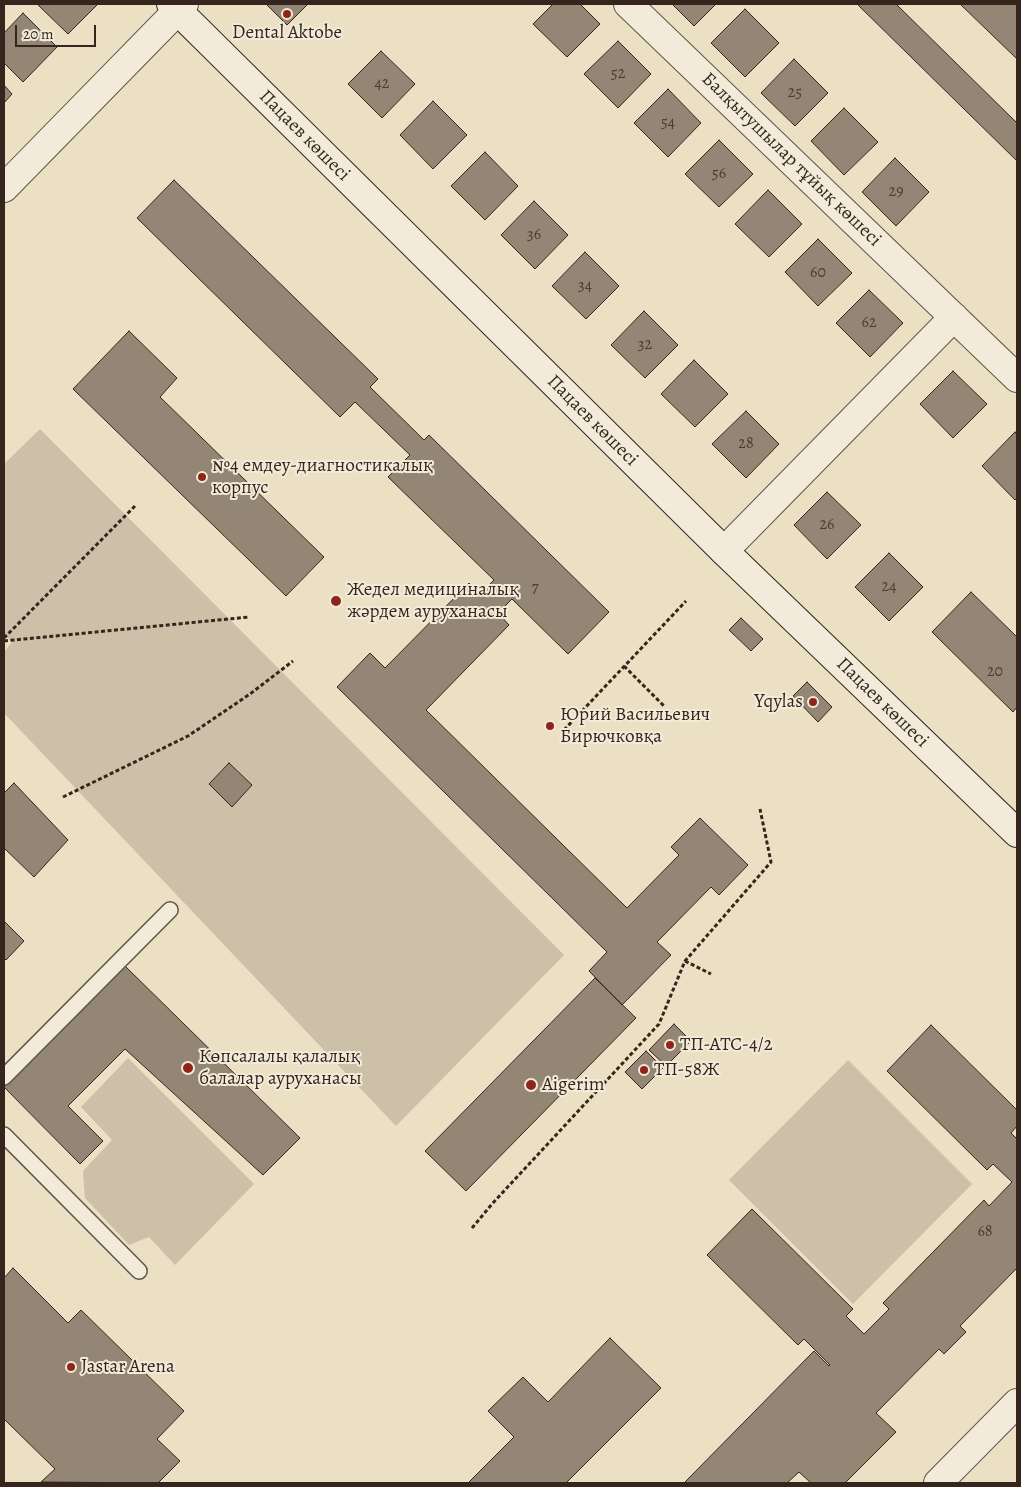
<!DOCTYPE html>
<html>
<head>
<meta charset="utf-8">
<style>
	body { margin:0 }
	#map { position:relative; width:1021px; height:1487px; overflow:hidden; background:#ebe0c4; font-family:Alegreya,serif }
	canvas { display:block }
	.frame { position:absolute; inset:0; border:5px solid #35251d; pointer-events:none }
	.scale { position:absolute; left:15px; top:25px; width:81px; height:22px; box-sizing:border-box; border:2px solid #35251d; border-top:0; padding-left:6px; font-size:15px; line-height:18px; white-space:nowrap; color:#35251d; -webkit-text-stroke:4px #f2ebd9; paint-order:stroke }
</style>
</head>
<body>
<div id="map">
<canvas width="1021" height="1487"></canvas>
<div class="frame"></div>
<div class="scale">20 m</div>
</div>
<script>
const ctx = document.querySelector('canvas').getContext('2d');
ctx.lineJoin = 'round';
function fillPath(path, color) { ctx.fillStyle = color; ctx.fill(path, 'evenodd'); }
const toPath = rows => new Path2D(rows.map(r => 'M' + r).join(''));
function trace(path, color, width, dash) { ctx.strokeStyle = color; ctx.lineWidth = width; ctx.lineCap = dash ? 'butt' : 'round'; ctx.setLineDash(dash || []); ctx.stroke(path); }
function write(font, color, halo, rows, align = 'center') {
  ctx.font = font + ' Alegreya,serif'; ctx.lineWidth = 4; ctx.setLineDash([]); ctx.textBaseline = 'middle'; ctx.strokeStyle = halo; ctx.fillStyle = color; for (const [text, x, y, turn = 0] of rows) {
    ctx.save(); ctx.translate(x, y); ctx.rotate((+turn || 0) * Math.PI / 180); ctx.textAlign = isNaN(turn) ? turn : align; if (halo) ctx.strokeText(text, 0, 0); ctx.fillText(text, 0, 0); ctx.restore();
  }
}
fillPath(toPath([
	[40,429,564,955,396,1126,4,713,4,652,12,642,4,634,4,464],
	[128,1058,254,1184,175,1265,149,1237,129,1245,85,1198,83,1171,112,1140,81,1107],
	[848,1060,972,1184,853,1304,729,1180]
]), '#ccc0a8');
const building = toPath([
	[37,4,98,4,68,34,37,4],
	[266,4,308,4,287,25,266,4],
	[553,4,580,4,600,24,567,57,533,24,553,4],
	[672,4,716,4,694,26,672,4],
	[857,4,896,4,1017,123,1017,161,857,4],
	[960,4,1017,4,1017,59,960,4],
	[745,9,779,43,745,77,711,43,745,9],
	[23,13,57,47,23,82,4,63,4,33,23,13],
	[618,41,651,74,618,108,584,74,618,41],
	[381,51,415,84,382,118,348,84,381,51],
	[794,59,828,93,795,126,761,93,794,59],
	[4,85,12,94,4,103,4,85],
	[668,89,701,123,668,157,634,123,668,89],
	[433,101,467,135,433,169,400,135,433,101],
	[844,108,878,142,844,175,811,141,844,108],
	[719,140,753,174,719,207,685,174,719,140],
	[485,152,518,186,485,220,451,186,485,152],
	[895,158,929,192,896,226,862,192,895,158],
	[174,180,378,379,370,387,424,440,429,435,609,612,568,654,512,599,498,613,509,625,426,710,627,908,679,855,671,847,700,818,748,865,719,895,711,887,657,942,671,955,622,1005,589,971,607,952,337,687,370,653,385,668,469,583,480,594,494,580,388,477,410,455,355,402,340,417,137,218,174,180],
	[768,190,802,224,769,257,735,224,768,190],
	[534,201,568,235,535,269,501,235,534,201],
	[818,239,852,273,818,306,785,272,818,239],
	[585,252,619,286,586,319,552,286,585,252],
	[869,290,903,323,870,357,836,323,869,290],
	[644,311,678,345,645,378,611,345,644,311],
	[129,331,177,378,160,397,324,557,286,596,73,389,129,331],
	[694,360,728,394,695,427,661,394,694,360],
	[953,371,987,404,953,438,920,404,953,371],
	[746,411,779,444,746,478,712,444,746,411],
	[1015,432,1017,435,1017,498,1015,500,982,466,1015,432],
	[827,492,861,525,827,559,794,525,827,492],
	[889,553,923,587,889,621,855,587,889,553],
	[971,592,1017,637,1017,707,1013,712,932,632,971,592],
	[741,618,763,639,751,651,729,630,741,618],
	[807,682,832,707,818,722,793,696,807,682],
	[229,763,252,785,232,807,209,784,229,763],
	[14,783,68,840,34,877,4,848,4,793,14,783],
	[4,921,24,941,6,960,4,958,4,921],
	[125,966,300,1138,263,1175,125,1049,68,1106,103,1141,80,1164,4,1087,125,966],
	[595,978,636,1018,466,1191,425,1151,595,978],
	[674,1024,691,1041,666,1066,649,1050,674,1024],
	[931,1025,1017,1110,1017,1126,1011,1133,1017,1139,1017,1268,960,1326,966,1332,944,1354,939,1349,876,1413,896,1432,845,1483,811,1483,799,1472,787,1483,684,1483,814,1351,829,1366,830,1365,804,1339,798,1345,707,1255,752,1209,853,1309,846,1316,864,1334,889,1309,883,1303,984,1200,989,1206,1012,1182,993,1164,987,1170,887,1071,931,1025],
	[646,1051,663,1068,642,1089,625,1072,646,1051],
	[13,1268,68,1323,81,1310,184,1411,157,1439,180,1461,158,1483,41,1482,55,1469,4,1419,4,1278,13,1268],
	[610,1338,661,1388,566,1483,468,1483,514,1437,488,1411,523,1377,548,1402,610,1338]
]);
fillPath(building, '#948674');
trace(building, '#35251d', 1);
const service = toPath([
	[4,1077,170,910],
	[4,1135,139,1271]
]);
const minor = toPath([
	[628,4,1017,378],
	[724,551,954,317]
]);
const tertiary = toPath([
	[4,188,184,4],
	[938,1483,1017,1403]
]);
const secondary = toPath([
	[171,4,724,551,1017,833]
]);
trace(service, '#625447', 18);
trace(minor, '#625447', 30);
trace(tertiary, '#625447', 30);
trace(secondary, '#35251d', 30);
trace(toPath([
	[4,638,135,506],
	[4,641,249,617],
	[624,666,664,706],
	[564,730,686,601],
	[63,797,188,736,250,694,293,661],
	[685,961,711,974],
	[472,1228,492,1204,659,1024,685,961,771,862,760,809]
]), '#35251d', 3, [4, 2.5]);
trace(service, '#f2ebd9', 15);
trace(minor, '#f2ebd9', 28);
trace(tertiary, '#f2ebd9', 28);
trace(secondary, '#f2ebd9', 28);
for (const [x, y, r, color] of [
	[287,14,5,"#8f2418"],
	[202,477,5,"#8f2418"],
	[336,601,6,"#8f2418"],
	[813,702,5,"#8f2418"],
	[550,726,5,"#8f2418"],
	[670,1045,5,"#8f2418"],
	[188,1068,6,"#8f2418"],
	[644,1070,5,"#8f2418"],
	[531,1085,6,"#8f2418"],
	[71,1367,5,"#8f2418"]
]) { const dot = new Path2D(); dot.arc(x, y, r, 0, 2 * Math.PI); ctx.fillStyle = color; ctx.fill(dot); trace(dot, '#f2ebd9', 2); }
write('16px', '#4d3d33', null, [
	["52",618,74],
	["42",382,84],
	["25",795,93],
	["54",668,123],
	["56",719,174],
	["29",896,192],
	["36",534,235],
	["60",818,273],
	["34",585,286],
	["62",869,323],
	["32",645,345],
	["28",746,444],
	["26",827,525],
	["24",889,587],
	["7",535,588],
	["20",995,672],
	["68",985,1232]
]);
write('19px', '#35251d', '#f2ebd9', [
	["Dental Aktobe",287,33,"center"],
	["№4 емдеу-диагностикалық",212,466],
	["корпус",212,488],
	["Жедел медициналық",347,590],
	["жәрдем ауруханасы",347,612],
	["Yqylas",803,702,"right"],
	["Юрий Васильевич",560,715],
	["Бирючковқа",560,737],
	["ТП-АТС-4/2",680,1045],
	["Көпсалалы қалалық",199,1057],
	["балалар ауруханасы",199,1079],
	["ТП-58Ж",654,1070],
	["Aigerim",542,1085],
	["Jastar Arena",81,1367]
], 'left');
write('19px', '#35251d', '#f2ebd9', [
	["Пацаев көшесі",304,136,45],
	["Балқытушылар тұйық көшесі",791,160,44],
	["Пацаев көшесі",592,421,45],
	["Пацаев көшесі",882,703,44]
]);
</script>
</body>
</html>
